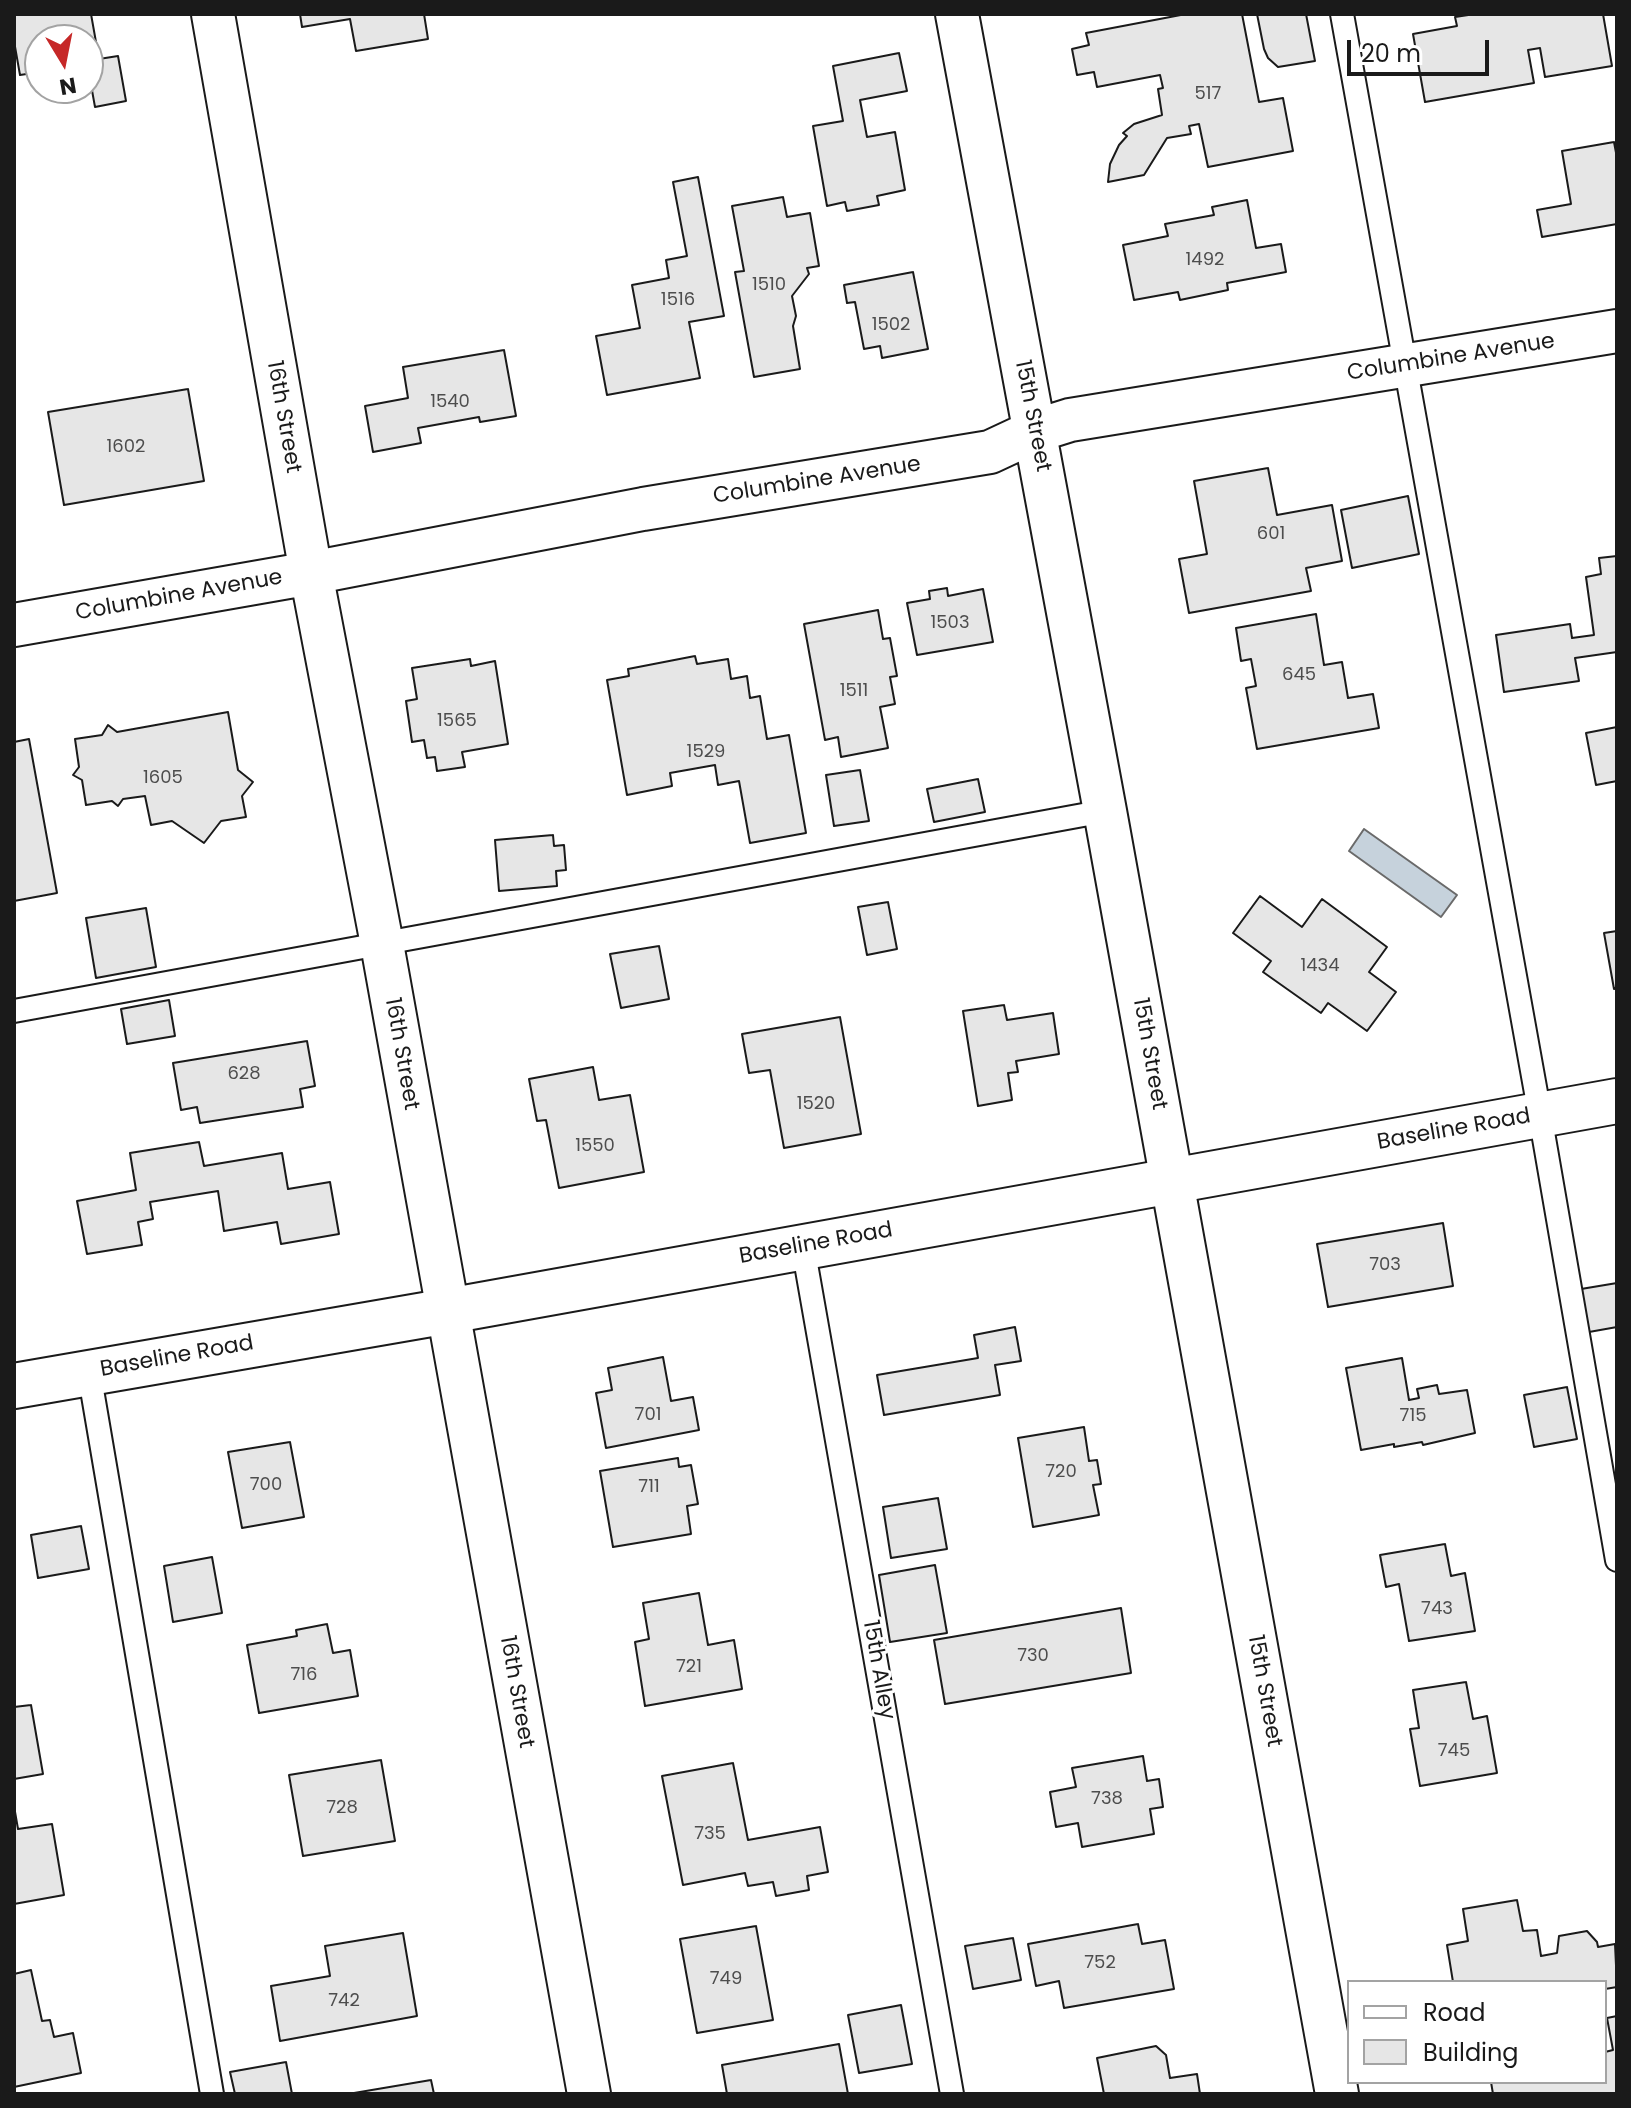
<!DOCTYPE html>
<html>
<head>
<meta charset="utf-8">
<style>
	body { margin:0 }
	#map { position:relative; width:1631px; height:2108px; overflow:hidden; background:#fff; font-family:Poppins,sans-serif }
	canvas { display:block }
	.frame { position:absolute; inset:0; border:16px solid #1a1a1a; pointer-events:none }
	.legend { position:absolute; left:1347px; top:1980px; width:260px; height:104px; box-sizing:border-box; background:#fff; border:2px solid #a3a3a3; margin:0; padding:10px 14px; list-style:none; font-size:24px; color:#1a1a1a }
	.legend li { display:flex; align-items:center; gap:16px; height:40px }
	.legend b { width:40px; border:2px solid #a3a3a3 }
	.north { position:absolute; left:24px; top:24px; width:80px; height:80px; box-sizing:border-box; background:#fff; border:2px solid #a3a3a3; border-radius:50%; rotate:170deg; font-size:22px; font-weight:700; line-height:32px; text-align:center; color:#1a1a1a }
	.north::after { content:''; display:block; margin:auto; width:28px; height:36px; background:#c62828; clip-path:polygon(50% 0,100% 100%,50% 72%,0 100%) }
	.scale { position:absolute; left:1347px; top:40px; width:142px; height:36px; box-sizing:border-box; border:4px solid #1a1a1a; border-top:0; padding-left:10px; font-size:24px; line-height:28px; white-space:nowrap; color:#1a1a1a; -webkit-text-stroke:6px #fff; paint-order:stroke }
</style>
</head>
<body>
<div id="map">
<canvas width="1631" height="2108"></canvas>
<div class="frame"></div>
<ul class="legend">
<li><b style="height:10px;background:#fff"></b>Road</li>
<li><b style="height:22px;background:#e6e6e6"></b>Building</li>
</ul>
<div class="north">N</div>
<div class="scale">20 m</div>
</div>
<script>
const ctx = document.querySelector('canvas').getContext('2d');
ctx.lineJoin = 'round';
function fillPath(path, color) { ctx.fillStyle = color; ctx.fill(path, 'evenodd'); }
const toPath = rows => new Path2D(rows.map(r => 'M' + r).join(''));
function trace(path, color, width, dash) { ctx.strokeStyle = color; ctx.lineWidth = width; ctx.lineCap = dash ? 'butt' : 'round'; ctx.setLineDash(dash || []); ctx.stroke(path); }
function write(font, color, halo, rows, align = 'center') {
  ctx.font = font + ' Poppins,sans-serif'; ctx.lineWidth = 6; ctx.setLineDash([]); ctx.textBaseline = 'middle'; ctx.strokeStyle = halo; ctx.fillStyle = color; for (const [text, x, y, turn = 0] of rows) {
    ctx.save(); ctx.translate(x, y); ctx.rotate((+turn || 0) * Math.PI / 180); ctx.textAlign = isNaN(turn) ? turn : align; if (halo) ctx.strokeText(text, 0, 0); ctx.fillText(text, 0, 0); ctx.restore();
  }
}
const water = toPath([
	[1364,829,1457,895,1441,917,1349,851,1364,829]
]);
fillPath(water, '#c6d2dc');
trace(water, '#6a6a6a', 2);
const building = toPath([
	[14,14,91,14,99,59,118,56,126,101,95,107,88,68,88,40,40,40,40,72,20,75,14,41,14,14],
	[300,14,424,14,428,39,356,51,350,19,302,27,300,14],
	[1186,14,1242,14,1259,102,1283,98,1293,151,1208,167,1199,124,1189,126,1191,134,1167,138,1144,175,1108,182,1110,164,1119,145,1127,136,1123,133,1134,124,1162,115,1158,89,1163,88,1160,75,1097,87,1094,72,1077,75,1072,49,1089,45,1086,33,1186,14],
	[1257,14,1306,14,1315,61,1278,67,1268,58,1264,49,1257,14],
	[1475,14,1603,14,1612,66,1545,77,1540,48,1528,50,1534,83,1425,102,1413,34,1457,26,1455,17,1475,14],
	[899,53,907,91,860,100,867,137,895,132,905,190,877,196,879,205,847,211,845,202,827,206,813,126,843,121,833,66,899,53],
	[1614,142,1617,158,1617,224,1542,237,1537,210,1571,204,1562,151,1614,142],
	[698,177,724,316,689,322,700,378,607,395,596,336,640,328,632,285,669,278,666,260,687,256,673,182,698,177],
	[783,197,787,217,810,213,819,266,807,268,809,274,792,296,796,316,793,326,800,369,754,377,735,272,744,271,732,206,783,197],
	[1247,200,1256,248,1281,244,1286,272,1227,283,1228,290,1180,300,1178,292,1134,300,1123,245,1168,236,1165,224,1214,215,1212,207,1247,200],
	[913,272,928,349,882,358,880,346,864,349,855,302,847,303,844,285,913,272],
	[504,350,516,416,480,422,479,417,418,428,421,443,373,452,365,406,408,398,403,367,504,350],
	[188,389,204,481,64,505,48,412,188,389],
	[1268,468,1277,515,1332,505,1342,561,1306,568,1311,591,1189,613,1179,559,1207,554,1194,481,1268,468],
	[1408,496,1419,554,1352,568,1341,510,1408,496],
	[1617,556,1617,652,1575,658,1579,681,1504,692,1496,635,1570,624,1572,638,1594,635,1586,577,1601,574,1599,558,1617,556],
	[947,588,948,596,983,589,993,642,917,655,907,603,930,599,929,591,947,588],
	[878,610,883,639,890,638,897,676,890,677,895,704,880,707,888,748,841,757,838,737,825,740,804,624,878,610],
	[1316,614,1324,665,1342,662,1348,698,1373,694,1379,728,1257,749,1246,688,1256,686,1251,659,1241,661,1236,628,1316,614],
	[695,656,697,664,728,659,731,679,747,676,750,698,760,696,767,739,789,735,806,833,750,843,739,781,718,785,715,765,670,773,672,786,627,795,607,680,629,676,628,669,695,656],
	[470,659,471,666,495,661,508,744,462,752,465,767,437,771,435,757,427,758,424,740,412,742,406,701,417,699,412,668,470,659],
	[228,712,238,770,253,782,242,796,246,817,221,821,204,843,172,821,151,825,145,796,123,799,118,806,112,801,86,805,82,780,73,775,79,767,75,739,102,735,108,725,117,732,228,712],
	[1617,727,1617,781,1596,785,1586,733,1617,727],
	[29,739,57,893,14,901,14,742,29,739],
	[860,770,869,821,834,826,826,775,860,770],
	[978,779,985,812,934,822,927,789,978,779],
	[553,835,554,846,564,845,566,870,556,871,557,886,499,891,495,840,553,835],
	[1260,896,1302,927,1322,899,1387,947,1369,972,1396,992,1367,1031,1328,1003,1321,1013,1263,972,1271,961,1233,933,1260,896],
	[888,902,897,949,867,955,858,907,888,902],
	[146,908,156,967,96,978,86,918,146,908],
	[1617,931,1617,988,1614,989,1604,933,1617,931],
	[659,946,669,999,621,1008,610,954,659,946],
	[169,1000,175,1036,127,1044,121,1009,169,1000],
	[1004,1005,1007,1020,1053,1013,1059,1054,1016,1061,1018,1072,1008,1073,1012,1100,978,1106,963,1011,1004,1005],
	[840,1017,861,1134,784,1148,770,1070,749,1073,742,1034,840,1017],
	[307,1041,315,1086,300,1089,303,1107,200,1123,197,1107,181,1110,173,1063,307,1041],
	[593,1067,599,1100,630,1095,644,1172,559,1188,546,1120,537,1121,529,1079,593,1067],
	[199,1142,204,1166,282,1153,288,1189,330,1182,339,1234,281,1244,277,1222,224,1231,218,1191,150,1202,153,1219,138,1222,142,1245,87,1254,77,1201,136,1190,130,1153,199,1142],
	[1443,1223,1453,1286,1328,1307,1317,1244,1443,1223],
	[1617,1283,1617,1327,1589,1332,1581,1289,1617,1283],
	[1015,1327,1021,1361,995,1365,1000,1395,884,1415,877,1375,978,1358,974,1335,1015,1327],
	[663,1357,671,1401,693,1397,699,1430,606,1448,596,1393,612,1390,608,1368,663,1357],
	[1402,1358,1409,1400,1419,1398,1417,1389,1437,1385,1439,1394,1467,1390,1475,1433,1423,1445,1422,1442,1394,1447,1394,1444,1361,1450,1346,1368,1402,1358],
	[1567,1387,1577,1439,1534,1447,1524,1395,1567,1387],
	[1084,1427,1089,1461,1097,1460,1101,1484,1093,1485,1099,1515,1033,1527,1018,1438,1084,1427],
	[290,1442,304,1517,242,1528,228,1452,290,1442],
	[678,1458,679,1467,691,1465,698,1504,687,1506,691,1534,613,1547,600,1471,678,1458],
	[938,1498,947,1549,891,1558,883,1507,938,1498],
	[81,1526,89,1569,38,1578,31,1535,81,1526],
	[1445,1544,1451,1576,1465,1573,1475,1631,1409,1641,1399,1584,1386,1587,1380,1555,1445,1544],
	[212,1557,222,1613,173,1622,164,1566,212,1557],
	[935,1565,947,1633,890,1642,879,1575,935,1565],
	[699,1593,708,1645,734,1640,742,1689,645,1706,635,1642,649,1639,643,1603,699,1593],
	[1121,1608,1131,1673,945,1704,934,1640,1121,1608],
	[327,1624,333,1653,350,1650,358,1696,259,1713,247,1645,297,1636,296,1630,327,1624],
	[1466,1682,1473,1719,1487,1716,1497,1773,1420,1786,1410,1729,1419,1728,1413,1690,1466,1682],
	[31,1705,43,1774,14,1779,14,1707,31,1705],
	[1143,1756,1147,1781,1159,1779,1163,1807,1150,1809,1154,1834,1082,1847,1078,1823,1056,1827,1050,1792,1076,1787,1072,1768,1143,1756],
	[381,1760,395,1841,303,1856,289,1775,381,1760],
	[733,1763,748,1840,820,1827,828,1872,807,1876,809,1890,776,1896,773,1882,748,1886,745,1873,683,1885,662,1776,733,1763],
	[14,1806,18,1829,52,1824,64,1895,14,1904,14,1806],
	[1517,1900,1523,1931,1537,1930,1541,1956,1557,1953,1559,1936,1587,1931,1597,1942,1598,1947,1615,1944,1617,1987,1605,1989,1605,1982,1453,1982,1447,1945,1468,1941,1463,1909,1517,1900],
	[1138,1924,1142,1944,1165,1940,1174,1989,1064,2008,1059,1981,1036,1986,1028,1944,1138,1924],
	[756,1926,773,2020,697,2033,680,1939,756,1926],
	[403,1933,417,2016,280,2041,271,1986,330,1976,325,1946,403,1933],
	[1013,1938,1021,1980,973,1989,965,1946,1013,1938],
	[31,1970,42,2021,50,2020,54,2037,73,2033,81,2073,14,2087,14,1974,31,1970],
	[901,2005,912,2064,859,2073,848,2015,901,2005],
	[1617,2016,1617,2094,1493,2094,1491,2082,1605,2082,1605,2052,1613,2050,1607,2018,1617,2016],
	[839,2044,848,2094,727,2094,722,2065,839,2044],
	[1156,2046,1166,2055,1170,2078,1197,2074,1200,2094,1104,2094,1097,2058,1156,2046],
	[286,2062,292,2094,235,2094,230,2072,286,2062],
	[431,2080,434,2094,354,2094,354,2093,431,2080]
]);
fillPath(building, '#e6e6e6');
trace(building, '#1a1a1a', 2);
const service = toPath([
	[1342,14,1540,1115,1617,1560],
	[14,1011,1105,811],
	[803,1247,952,2094],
	[89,1372,212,2094]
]);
const minor = toPath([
	[213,14,311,573,382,944,589,2094],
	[957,14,1105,811,1337,2094],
	[14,625,311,573,643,509,990,452,1035,431,1070,420,1617,331]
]);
const tertiary = toPath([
	[14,1386,448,1311,1617,1101]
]);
trace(service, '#1a1a1a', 26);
trace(minor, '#1a1a1a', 46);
trace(tertiary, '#1a1a1a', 48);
trace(service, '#fff', 22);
trace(minor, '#fff', 42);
trace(tertiary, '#fff', 44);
write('18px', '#4d4d4d', null, [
	["517",1208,94],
	["1492",1205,260],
	["1510",769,285],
	["1516",678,300],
	["1502",891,325],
	["1540",450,402],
	["1602",126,447],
	["601",1271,534],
	["1503",950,623],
	["645",1299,675],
	["1511",854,691],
	["1565",457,721],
	["1529",706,752],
	["1605",163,778],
	["1434",1320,966],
	["628",244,1074],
	["1520",816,1104],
	["1550",595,1146],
	["703",1385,1265],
	["701",648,1415],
	["715",1413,1416],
	["720",1061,1472],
	["700",266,1485],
	["711",649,1487],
	["743",1437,1609],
	["730",1033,1656],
	["721",689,1667],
	["716",304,1675],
	["745",1454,1751],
	["738",1107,1799],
	["728",342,1808],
	["735",710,1834],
	["752",1100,1963],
	["749",726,1979],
	["742",344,2001]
]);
write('22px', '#1a1a1a', '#fff', [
	["Columbine Avenue",1451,358,-9],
	["15th Street",1032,416,79],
	["16th Street",283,417,80],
	["Columbine Avenue",817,481,-9],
	["Columbine Avenue",179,596,-10],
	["16th Street",401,1054,80],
	["15th Street",1149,1054,80],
	["Baseline Road",1454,1130,-10],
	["Baseline Road",816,1244,-10],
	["Baseline Road",177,1357,-10],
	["15th Alley",878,1670,80],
	["15th Street",1264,1691,80],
	["16th Street",516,1692,80]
]);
</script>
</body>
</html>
